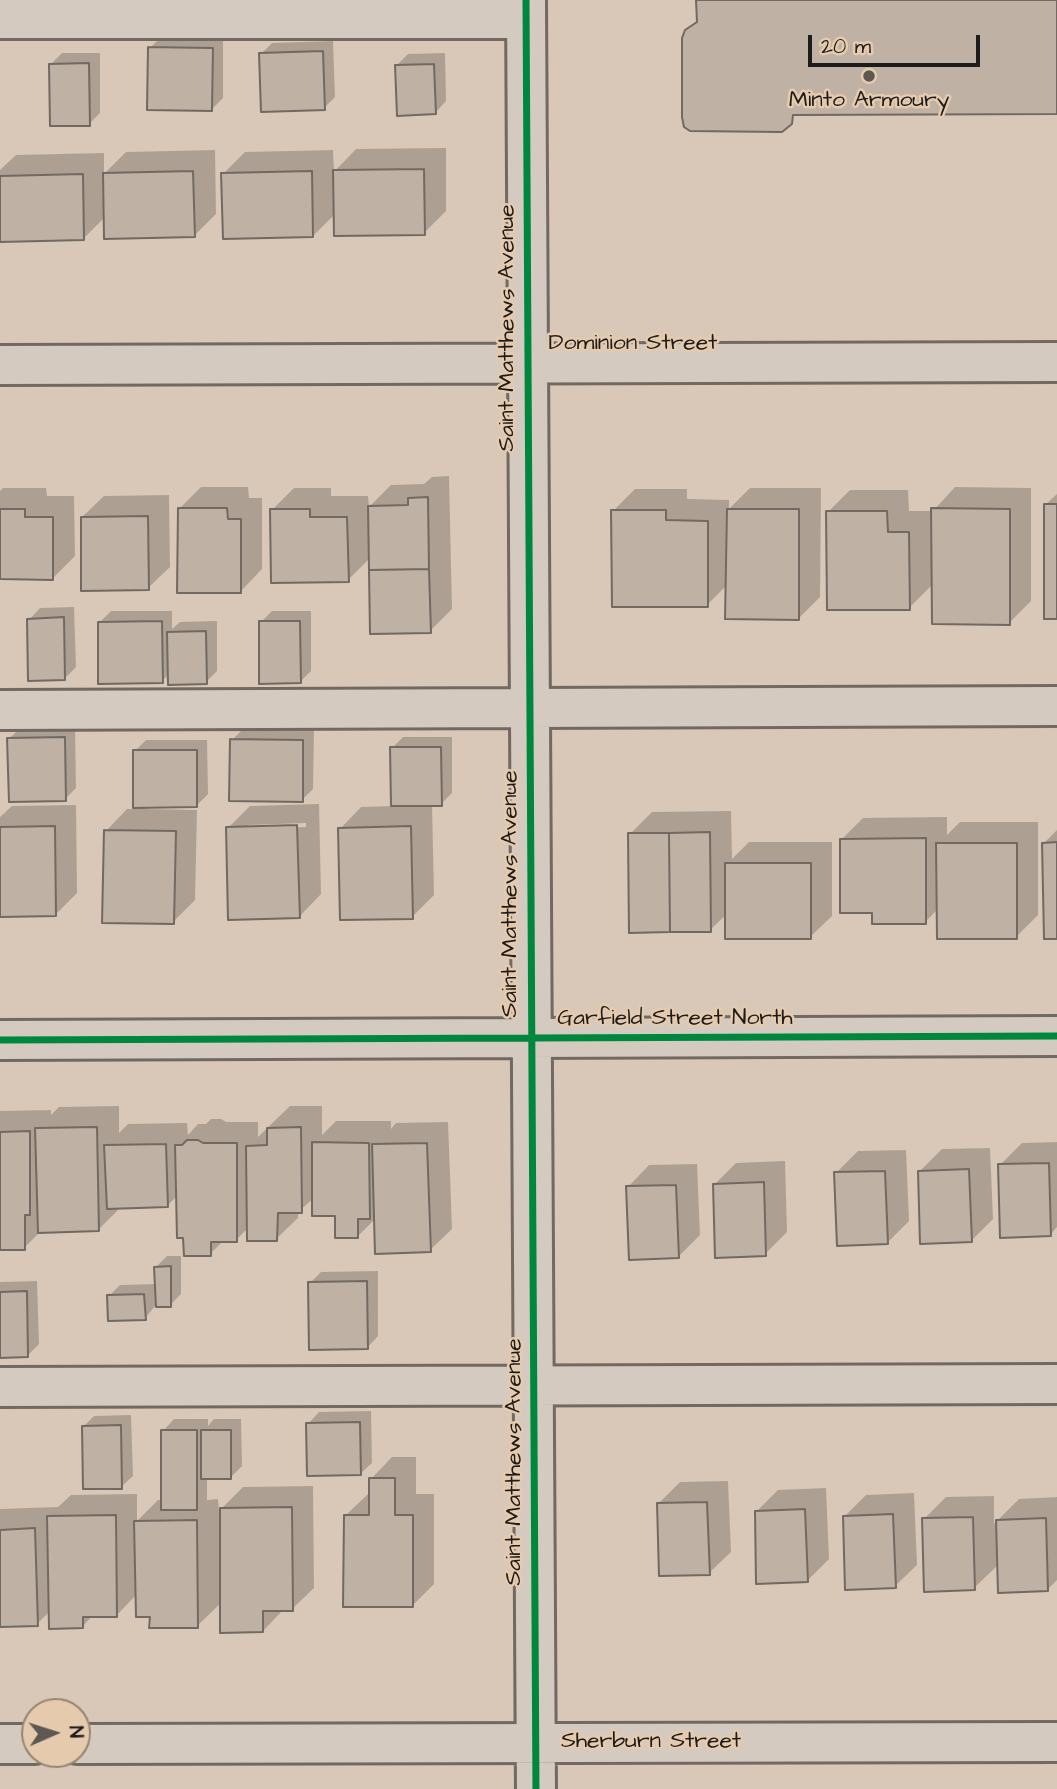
<!DOCTYPE html>
<html>
<head>
<meta charset="utf-8">
<style>
	body { margin:0 }
	#map { position:relative; width:1057px; height:1789px; overflow:hidden; background:#d9c8b7; font-family:"Architects Daughter",sans-serif }
	canvas { display:block }
	.north { position:absolute; left:21px; top:1698px; width:70px; height:70px; box-sizing:border-box; background:#e6caad; border:2px solid #958473; border-radius:50%; rotate:87deg; font-size:19px; font-weight:700; line-height:28px; text-align:center; color:#1c1c1c }
	.north::after { content:''; display:block; margin:auto; width:24px; height:32px; background:#5e5852; clip-path:polygon(50% 0,100% 100%,50% 72%,0 100%) }
	.scale { position:absolute; left:808px; top:35px; width:172px; height:32px; box-sizing:border-box; border:4px solid #1c1c1c; border-top:0; padding-left:9px; font-size:21px; line-height:24px; white-space:nowrap; color:#1c1c1c; -webkit-text-stroke:5px #e6caad; paint-order:stroke }
</style>
</head>
<body>
<div id="map">
<canvas width="1057" height="1789"></canvas>
<div class="north">N</div>
<div class="scale">20 m</div>
</div>
<script>
const ctx = document.querySelector('canvas').getContext('2d');
ctx.lineJoin = 'round';
function fillPath(path, color) { ctx.fillStyle = color; ctx.fill(path, 'evenodd'); }
const toPath = rows => new Path2D(rows.map(r => 'M' + r).join(''));
function trace(path, color, width, dash) { ctx.strokeStyle = color; ctx.lineWidth = width; ctx.lineCap = dash ? 'butt' : 'round'; ctx.setLineDash(dash || []); ctx.stroke(path); }
function write(font, color, halo, rows, align = 'center') {
  ctx.font = font + ' "Architects Daughter",sans-serif'; ctx.lineWidth = 5; ctx.setLineDash([]); ctx.textBaseline = 'middle'; ctx.strokeStyle = halo; ctx.fillStyle = color; for (const [text, x, y, turn = 0] of rows) {
    ctx.save(); ctx.translate(x, y); ctx.rotate((+turn || 0) * Math.PI / 180); ctx.textAlign = isNaN(turn) ? turn : align; if (halo) ctx.strokeText(text, 0, 0); ctx.fillText(text, 0, 0); ctx.restore();
  }
}
fillPath(toPath([
	[161,37,223,37,223,98,212,109,150,48],
	[333,41,335,97,324,108,261,54,272,43],
	[62,53,100,53,100,113,89,124,51,64],
	[445,53,446,101,435,113,397,65,408,54],
	[446,148,446,211,424,233,336,213,313,236,223,174,245,152,333,150,334,172,356,149],
	[215,150,216,214,194,236,106,216,84,238,0,240,0,170,16,155,104,153,104,174,126,152],
	[449,476,452,609,430,631,370,558,348,580,272,510,294,488,331,488,331,496,368,496,369,507,391,485,424,484,432,477],
	[201,487,248,487,249,498,262,498,262,569,241,591,179,509],
	[955,487,1031,488,1031,601,1009,623,933,584,909,608,828,512,850,490,908,490,909,511,933,511],
	[3,488,46,488,47,496,74,496,75,556,53,578,0,578,0,491],
	[750,488,821,488,820,597,798,619,727,585,707,605,613,511,635,489,687,489,687,499,729,500,729,509],
	[1057,494,1057,617,1045,505],
	[169,495,170,567,148,588,82,517,104,496],
	[74,607,76,667,65,678,29,620,40,608],
	[111,611,172,611,172,629,180,622,217,621,217,671,206,682,169,674,162,681,99,623],
	[272,611,311,611,311,671,300,682,261,622],
	[75,727,76,788,65,799,9,739,20,728],
	[243,729,314,730,313,789,302,800,232,740],
	[403,737,452,737,452,793,441,804,432,804,434,895,412,917,340,829,361,807,393,806,392,748],
	[146,740,207,740,208,794,196,806,146,806,146,809,197,810,195,900,173,922,106,831,127,809,135,809,135,751],
	[319,804,321,894,300,916,228,828,250,806],
	[306,823,306,827,248,829,248,825],
	[76,805,77,893,55,915,0,915,0,817,12,806],
	[731,811,732,859,749,842,832,842,832,916,810,937,727,914,710,930,630,834,652,812],
	[947,817,947,835,960,822,1038,822,1038,915,1016,937,938,909,925,922,874,911,841,840,863,818],
	[1057,830,1057,937,1044,843],
	[119,1106,119,1133,128,1124,187,1123,188,1135,198,1124,206,1124,211,1119,221,1119,226,1122,258,1122,258,1137,290,1106,322,1106,322,1135,336,1121,391,1121,391,1129,396,1123,448,1122,452,1229,430,1250,376,1218,358,1236,337,1214,314,1198,298,1212,298,1218,276,1239,248,1228,236,1240,224,1240,210,1254,178,1195,167,1206,120,1208,98,1230,41,1231,24,1248,0,1249,0,1111,51,1110,51,1115,59,1107],
	[1057,1142,1057,1227,1050,1235,1000,1165,1022,1143],
	[990,1148,993,1219,971,1241,920,1171,942,1149],
	[906,1150,909,1221,887,1243,836,1173,858,1151],
	[785,1161,787,1232,765,1254,714,1185,736,1163],
	[697,1164,700,1235,678,1257,628,1187,649,1165],
	[167,1256,181,1256,181,1294,170,1305,156,1305,145,1318,109,1296,120,1285,157,1284,156,1267],
	[378,1271,378,1336,367,1348,310,1283,321,1272],
	[37,1281,39,1344,28,1355,0,1356,0,1282],
	[371,1411,372,1463,360,1474,308,1424,319,1412],
	[131,1415,133,1476,121,1487,83,1427,94,1416],
	[174,1419,208,1419,208,1426,214,1419,241,1419,242,1466,231,1477,207,1477,207,1500,218,1499,219,1511,243,1487,313,1486,314,1588,292,1609,284,1609,263,1631,222,1602,197,1626,152,1615,137,1594,117,1615,93,1615,82,1627,51,1610,37,1624,0,1625,0,1509,58,1507,71,1495,137,1494,137,1521,158,1500,162,1500,163,1431],
	[392,1457,416,1457,416,1494,434,1494,434,1584,412,1606,346,1515,368,1494,371,1494,371,1479],
	[728,1481,731,1552,709,1573,658,1504,680,1482],
	[826,1488,829,1559,807,1581,756,1512,778,1490],
	[914,1493,917,1565,895,1586,844,1517,866,1495],
	[994,1496,994,1524,1019,1499,1057,1497,1057,1580,1047,1590,999,1564,974,1588,924,1519,946,1497]
]), '#0003');
const building = toPath([
	[696,0,1057,0,1057,114,793,115,792,124,782,132,690,131,684,127,682,117,682,38,685,30,697,22,696,0],
	[148,47,213,48,212,111,147,110,148,47],
	[323,51,325,110,261,112,259,53,323,51],
	[89,63,90,126,50,126,49,64,89,63],
	[434,64,436,114,397,116,395,65,434,64],
	[424,169,425,235,334,236,333,170,424,169],
	[193,171,195,237,104,239,103,173,193,171],
	[312,171,313,237,223,239,221,173,312,171],
	[83,174,84,240,0,242,0,176,83,174],
	[428,497,429,569,369,570,368,506,408,505,408,498,428,497],
	[1044,504,1057,504,1057,619,1044,619,1044,504],
	[178,508,227,508,228,519,241,519,241,593,177,593,178,508],
	[931,508,1010,509,1010,625,932,624,931,508],
	[0,509,25,509,25,517,53,517,53,580,0,579,0,509],
	[270,509,310,509,310,517,347,517,349,582,271,583,270,509],
	[727,509,799,509,799,620,725,619,727,509],
	[611,510,666,510,666,520,708,521,708,607,612,607,611,510],
	[826,511,887,511,888,532,909,532,910,610,827,610,826,511],
	[148,516,149,590,81,591,81,517,148,516],
	[429,569,431,633,370,634,369,570,429,569],
	[64,617,65,680,28,681,27,619,64,617],
	[162,621,163,683,98,684,98,622,162,621],
	[259,621,300,621,301,683,259,684,259,621],
	[206,631,207,684,168,685,167,632,206,631],
	[65,737,66,801,9,802,7,738,65,737],
	[230,739,303,740,303,802,229,801,230,739],
	[390,747,441,747,442,806,391,806,390,747],
	[133,750,197,750,197,807,133,808,133,750],
	[297,825,300,918,228,920,226,827,297,825],
	[55,826,56,916,0,917,0,827,55,826],
	[411,826,413,919,340,920,338,828,411,826],
	[104,830,176,831,174,924,102,923,104,830],
	[710,832,711,932,670,932,669,833,710,832],
	[628,833,669,833,670,932,629,933,628,833],
	[926,838,926,924,872,924,872,913,840,913,840,839,926,838],
	[1057,842,1057,939,1044,939,1042,843,1057,842],
	[936,843,1017,843,1017,939,937,939,936,843],
	[725,863,811,863,811,939,725,939,725,863],
	[97,1127,99,1231,38,1233,35,1128,97,1127],
	[301,1127,302,1213,278,1213,277,1241,247,1241,246,1146,267,1145,267,1128,301,1127],
	[30,1131,30,1215,25,1215,25,1250,0,1250,0,1132,30,1131],
	[187,1140,198,1140,203,1143,237,1143,237,1242,211,1242,211,1256,184,1256,183,1238,177,1238,175,1145,182,1145,187,1140],
	[312,1142,369,1143,370,1219,358,1219,358,1238,335,1238,335,1216,312,1216,312,1142],
	[427,1143,431,1252,375,1254,372,1144,427,1143],
	[166,1144,168,1207,107,1209,104,1145,166,1144],
	[1049,1163,1051,1236,1000,1238,998,1164,1049,1163],
	[969,1169,972,1242,920,1244,918,1171,969,1169],
	[885,1171,888,1244,837,1246,834,1172,885,1171],
	[764,1182,766,1256,715,1258,713,1184,764,1182],
	[676,1185,679,1258,629,1260,626,1186,676,1185],
	[171,1266,171,1307,156,1307,154,1267,171,1266],
	[367,1281,368,1349,309,1350,308,1282,367,1281],
	[27,1291,28,1357,0,1358,0,1292,27,1291],
	[144,1294,146,1320,108,1321,107,1295,144,1294],
	[360,1422,361,1475,307,1476,306,1423,360,1422],
	[121,1425,122,1489,83,1489,82,1426,121,1425],
	[161,1430,197,1430,197,1510,161,1510,161,1430],
	[201,1430,231,1430,231,1479,201,1479,201,1430],
	[369,1478,395,1478,395,1515,413,1515,413,1607,343,1607,344,1515,369,1515,369,1478],
	[707,1502,710,1575,659,1576,657,1503,707,1502],
	[292,1507,293,1611,263,1611,263,1632,220,1633,220,1508,292,1507],
	[805,1509,808,1582,756,1584,755,1511,805,1509],
	[893,1514,896,1588,845,1590,843,1516,893,1514],
	[116,1515,117,1617,83,1617,83,1628,49,1629,47,1516,116,1515],
	[973,1517,975,1590,924,1592,922,1518,973,1517],
	[1046,1518,1048,1591,998,1593,996,1520,1046,1518],
	[197,1520,198,1628,149,1628,150,1617,136,1617,134,1521,197,1520],
	[35,1528,38,1626,0,1627,0,1530,35,1528]
]);
fillPath(building, '#bfb1a3');
trace(building, '#716962', 2);
const minor = toPath([
	[526,0,536,1789],
	[0,19,525,19],
	[0,365,1057,362],
	[0,710,1057,706],
	[0,1040,1057,1036],
	[0,1387,1057,1384],
	[0,1744,35,1744],
	[77,1744,1057,1742]
]);
trace(minor, '#716962', 44);
trace(minor, '#d4cabf', 38);
trace(toPath([
	[526,0,536,1789],
	[0,1040,1057,1036]
]), '#00873e', 7);
for (const [x, y, r, color] of [
	[869,76,7,"#5e5852"]
]) { const dot = new Path2D(); dot.arc(x, y, r, 0, 2 * Math.PI); ctx.fillStyle = color; ctx.fill(dot); trace(dot, '#e6caad', 2.5); }
write('23px', '#1c1c1c', '#e6caad', [
	["Minto Armoury",869,101]
]);
write('23px', '#1c1c1c', '#e6caad', [
	["Saint Matthews Avenue",508,328,-90],
	["Dominion Street",633,344],
	["Saint Matthews Avenue",511,894,-90],
	["Garfield Street North",675,1019],
	["Saint Matthews Avenue",515,1462,-90],
	["Sherburn Street",651,1742]
]);
</script>
</body>
</html>
